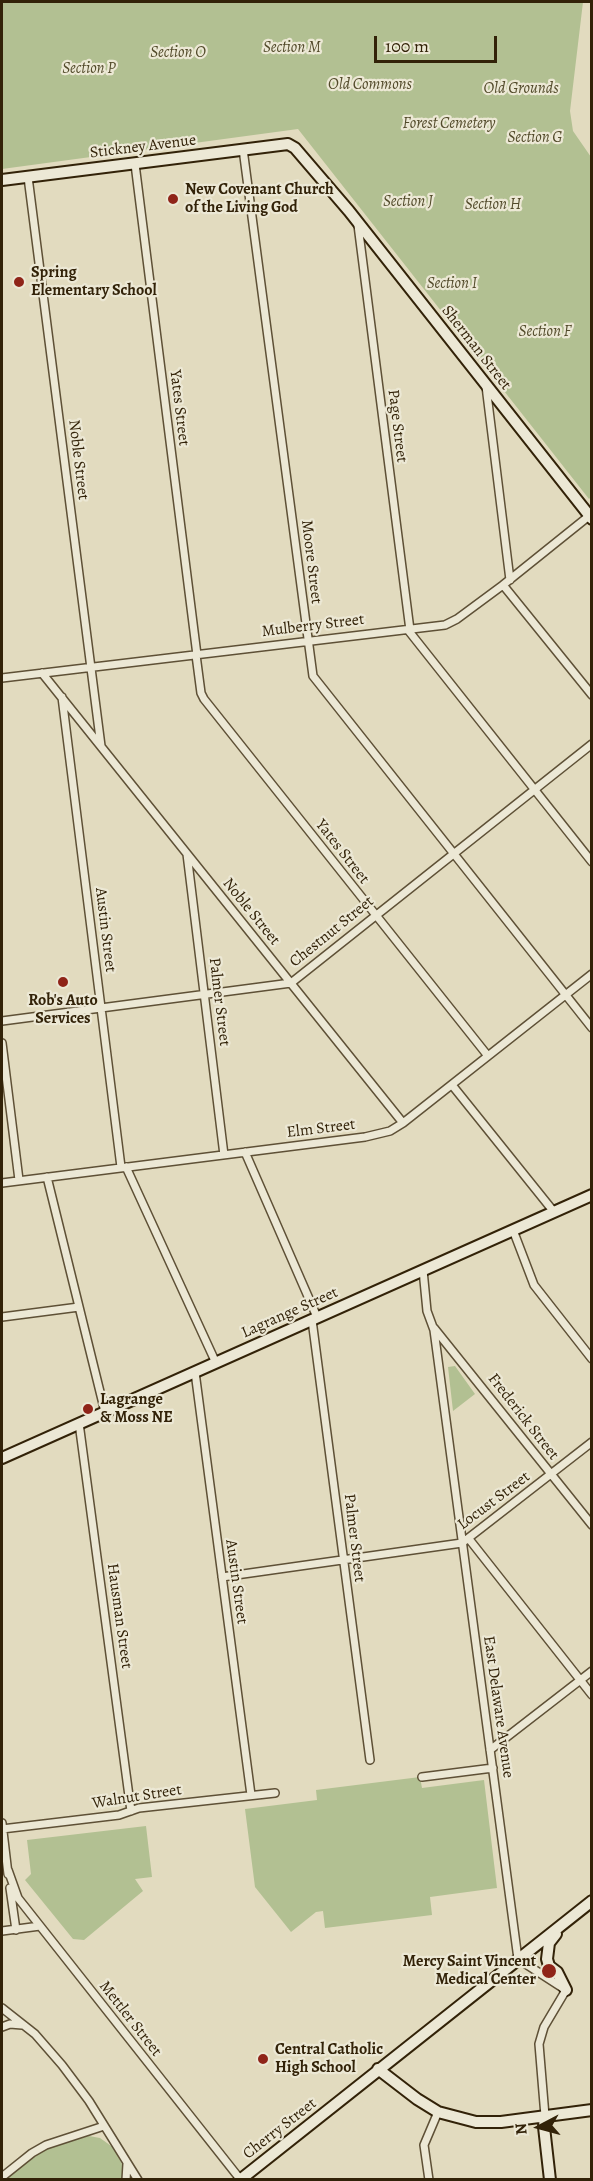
<!DOCTYPE html>
<html>
<head>
<meta charset="utf-8">
<style>
	body { margin:0 }
	#map { position:relative; width:593px; height:2181px; overflow:hidden; background:#e2dbbf; font-family:Alegreya,serif }
	canvas { display:block }
	.frame { position:absolute; inset:0; border:3px solid #322208; pointer-events:none }
	.north { position:absolute; left:509px; top:2097px; width:60px; height:60px; -webkit-text-stroke:4px #ece8d5; paint-order:stroke; rotate:264deg; font-size:16px; font-weight:700; line-height:24px; text-align:center; color:#322208 }
	.north::after { content:''; display:block; margin:auto; width:21px; height:27px; background:#322208; clip-path:polygon(50% 0,100% 100%,50% 72%,0 100%) }
	.scale { position:absolute; left:374px; top:36px; width:123px; height:27px; box-sizing:border-box; border:3px solid #322208; border-top:0; padding-left:8px; font-size:18px; line-height:21px; white-space:nowrap; color:#322208; -webkit-text-stroke:4px #ece8d5; paint-order:stroke }
</style>
</head>
<body>
<div id="map">
<canvas width="593" height="2181"></canvas>
<div class="frame"></div>
<div class="north">N</div>
<div class="scale">100 m</div>
</div>
<script>
const ctx = document.querySelector('canvas').getContext('2d');
ctx.lineJoin = 'round';
function fillPath(path, color) { ctx.fillStyle = color; ctx.fill(path, 'evenodd'); }
const toPath = rows => new Path2D(rows.map(r => 'M' + r).join(''));
function trace(path, color, width, dash) { ctx.strokeStyle = color; ctx.lineWidth = width; ctx.lineCap = dash ? 'butt' : 'round'; ctx.setLineDash(dash || []); ctx.stroke(path); }
function write(font, color, halo, rows, align = 'center') {
  ctx.font = font + ' Alegreya,serif'; ctx.lineWidth = 4.5; ctx.setLineDash([]); ctx.textBaseline = 'middle'; ctx.strokeStyle = halo; ctx.fillStyle = color; for (const [text, x, y, turn = 0] of rows) {
    ctx.save(); ctx.translate(x, y); ctx.rotate((+turn || 0) * Math.PI / 180); ctx.textAlign = isNaN(turn) ? turn : align; if (halo) ctx.strokeText(text, 0, 0); ctx.fillText(text, 0, 0); ctx.restore();
  }
}
fillPath(toPath([
	[2,2,583,2,570,111,573,131,591,157,591,497,589,499,298,129,2,169],
	[455,1366,475,1394,453,1411,448,1367],
	[420,1777,422,1788,484,1780,497,1888,430,1897,432,1915,325,1928,323,1911,316,1912,291,1932,255,1887,245,1809,317,1800,316,1790],
	[146,1826,152,1877,135,1879,143,1891,84,1940,73,1939,25,1880,31,1874,27,1840],
	[89,2136,100,2138,114,2148,124,2168,122,2179,5,2180,41,2152,55,2145]
]), '#b2c092');
const street = toPath([
	[243,149,313,676,592,1028],
	[135,164,197,655],
	[28,177,101,746],
	[358,225,410,630],
	[486,386,510,580],
	[503,585,592,695],
	[408,630,592,862],
	[196,655,201,693,204,699,488,1056],
	[42,673,403,1123],
	[2,678,445,625,457,619,503,585,589,516],
	[62,697,121,1167],
	[187,854,224,1155],
	[2,1021,291,983,592,744],
	[2,1043,19,1180],
	[452,1085,554,1212],
	[245,1152,317,1317],
	[126,1167,216,1363],
	[47,1177,105,1412],
	[2,1183,365,1137,390,1131,403,1123,592,974],
	[513,1230,534,1285,592,1359],
	[423,1270,427,1311,434,1330,518,1959,566,1990,544,2027,539,2044,545,2116],
	[2,1317,79,1307],
	[312,1320,370,1760],
	[434,1328,592,1525],
	[195,1372,251,1795],
	[79,1423,131,1811],
	[469,1539,592,1695],
	[222,1577,462,1543,592,1442],
	[490,1750,592,1671],
	[422,1777,493,1768],
	[2,1823,8,1874],
	[2,1829,119,1815,139,1808,275,1793],
	[8,1870,18,1898,240,2179],
	[10,1888,16,1930],
	[2,1931,40,1926],
	[2,2008,35,2034,62,2065,89,2101,138,2180],
	[2,2027,10,2024,22,2025],
	[2,2177,32,2153,46,2145,104,2126],
	[126,2180,127,2164],
	[429,2180,424,2145,438,2112]
]);
const secondary = toPath([
	[2,180,288,144,295,148,349,211,592,519],
	[2,1458,592,1195],
	[556,1934,549,1943,547,1959,549,1966,557,1972,566,1990],
	[378,2069,417,2099,438,2112,476,2122,501,2122,592,2110],
	[545,2116,544,2127,550,2180],
	[240,2180,592,1901]
]);
trace(street, '#5e5036', 10);
trace(secondary, '#322208', 14);
trace(street, '#ece8d5', 7);
trace(secondary, '#ece8d5', 10);
for (const [x, y, r, color] of [
	[173,199,6,"#8f2418"],
	[19,282,6,"#8f2418"],
	[63,982,6,"#8f2418"],
	[88,1409,6,"#8f2418"],
	[549,1971,8,"#8f2418"],
	[263,2059,6,"#8f2418"]
]) { const dot = new Path2D(); dot.arc(x, y, r, 0, 2 * Math.PI); ctx.fillStyle = color; ctx.fill(dot); trace(dot, '#ece8d5', 2); }
write('italic 16px', '#524a2a', '#ece8d5', [
	["Section M",292,48],
	["Section O",178,53],
	["Section P",89,69],
	["Old Commons",370,85],
	["Old Grounds",521,89],
	["Forest Cemetery",449,124],
	["Section G",535,138],
	["Section J",408,202],
	["Section H",493,205],
	["Section I",452,284],
	["Section F",545,332]
]);
write('16px', '#322208', '#ece8d5', [
	["Stickney Avenue",143,147,-7],
	["Sherman Street",476,348,52],
	["Yates Street",179,408,83],
	["Page Street",397,426,83],
	["Noble Street",78,460,83],
	["Moore Street",311,562,83],
	["Mulberry Street",313,626,-7],
	["Yates Street",342,852,52],
	["Noble Street",251,912,51],
	["Austin Street",105,930,83],
	["Chestnut Street",332,932,-39],
	["Palmer Street",219,1002,83],
	["Elm Street",321,1129,-7],
	["Lagrange Street",290,1313,-24],
	["Frederick Street",523,1417,52],
	["Locust Street",494,1501,-37],
	["Palmer Street",354,1538,83],
	["Austin Street",236,1582,82],
	["Hausman Street",119,1616,82],
	["East Delaware Avenue",498,1707,82],
	["Walnut Street",137,1797,-9],
	["Mettler Street",130,2019,52],
	["Cherry Street",280,2129,-38]
]);
write('bold 16px', '#322208', '#ece8d5', [
	["New Covenant Church",185,190],
	["of the Living God",185,208],
	["Spring",31,273],
	["Elementary School",31,291],
	["Rob's Auto",63,1001,"center"],
	["Services",63,1019,"center"],
	["Lagrange",100,1400],
	["& Moss NE",100,1418],
	["Mercy Saint Vincent",536,1962,"right"],
	["Medical Center",536,1980,"right"],
	["Central Catholic",275,2050],
	["High School",275,2068]
], 'left');
</script>
</body>
</html>
